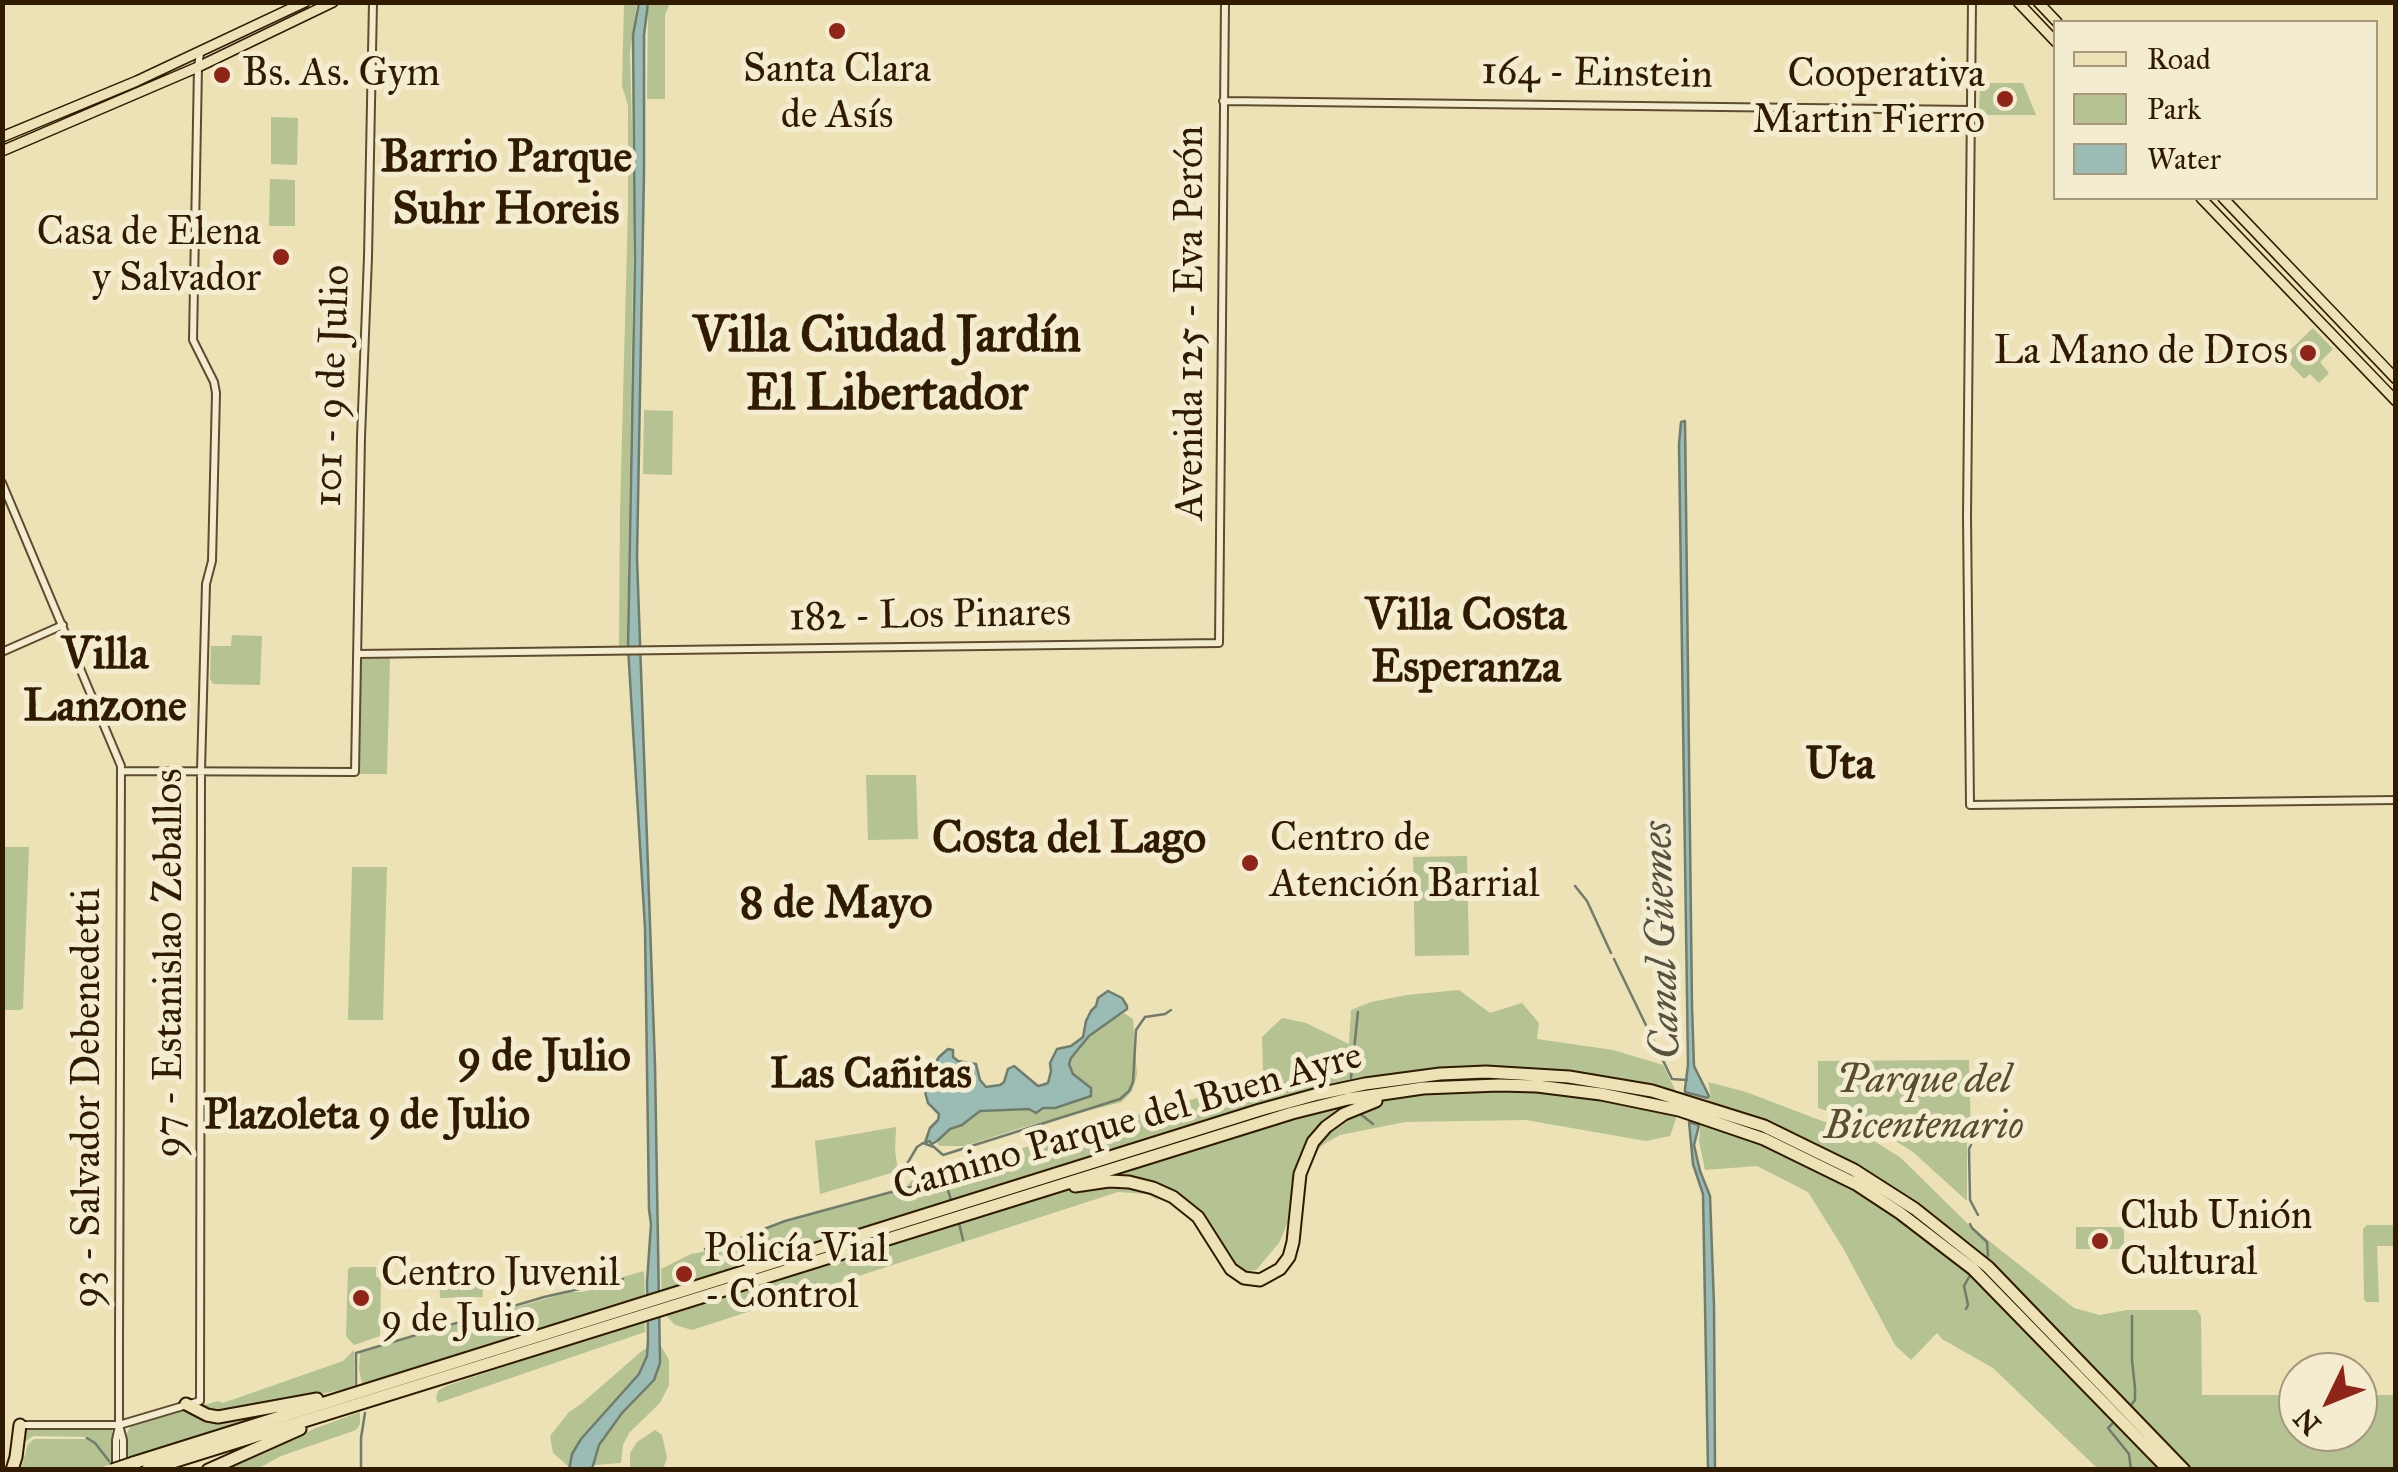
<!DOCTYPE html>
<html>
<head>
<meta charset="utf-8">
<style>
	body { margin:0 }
	#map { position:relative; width:2398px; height:1472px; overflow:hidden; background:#ede1b6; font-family:"IM FELL Great Primer",serif }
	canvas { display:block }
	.frame { position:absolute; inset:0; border:5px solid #301b00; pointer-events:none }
	.legend { position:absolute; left:2053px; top:20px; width:325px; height:180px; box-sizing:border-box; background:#f3ecd0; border:2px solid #a5987d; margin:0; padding:12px 18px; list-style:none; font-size:30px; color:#301b00 }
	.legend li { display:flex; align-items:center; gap:20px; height:50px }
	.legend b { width:50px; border:2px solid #a5987d }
	.north { position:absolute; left:2278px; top:1352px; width:100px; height:100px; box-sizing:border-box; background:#f3ecd0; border:2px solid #a5987d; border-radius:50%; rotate:227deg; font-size:28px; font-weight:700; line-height:40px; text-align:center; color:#301b00 }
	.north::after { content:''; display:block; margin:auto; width:35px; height:45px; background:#8f2418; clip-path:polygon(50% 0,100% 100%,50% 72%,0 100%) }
</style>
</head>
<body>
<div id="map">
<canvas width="2398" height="1472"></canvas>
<div class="frame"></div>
<ul class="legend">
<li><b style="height:12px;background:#ede1b6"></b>Road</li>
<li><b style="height:28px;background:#b4c391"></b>Park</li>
<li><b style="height:28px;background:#9abcb5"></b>Water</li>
</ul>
<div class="north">N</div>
</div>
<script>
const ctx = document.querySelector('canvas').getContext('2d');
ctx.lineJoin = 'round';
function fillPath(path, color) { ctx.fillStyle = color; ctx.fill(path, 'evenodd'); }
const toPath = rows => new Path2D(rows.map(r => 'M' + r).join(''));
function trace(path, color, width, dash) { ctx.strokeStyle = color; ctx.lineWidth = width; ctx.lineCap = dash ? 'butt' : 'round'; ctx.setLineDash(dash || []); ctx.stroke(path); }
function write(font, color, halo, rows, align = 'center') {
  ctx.font = font + ' "IM FELL Great Primer",serif'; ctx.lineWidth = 10; ctx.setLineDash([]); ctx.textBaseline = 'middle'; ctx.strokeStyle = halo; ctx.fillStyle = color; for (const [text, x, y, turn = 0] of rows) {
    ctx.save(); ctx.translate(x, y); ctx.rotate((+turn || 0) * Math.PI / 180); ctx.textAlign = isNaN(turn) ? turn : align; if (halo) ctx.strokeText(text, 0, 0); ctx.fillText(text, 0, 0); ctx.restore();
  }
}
fillPath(toPath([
	[637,2,630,52,634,207,627,648,621,648,619,646,620,513,628,207,628,105,622,86,624,3],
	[650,3,670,3,665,15,665,99,647,99,648,10],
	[1980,83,2023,83,2036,115,1979,115],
	[271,117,298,118,297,165,271,164],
	[270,179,295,180,295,226,269,226],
	[2313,328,2333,349,2320,362,2329,373,2319,383,2310,374,2304,379,2283,357],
	[644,410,673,411,672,475,643,474],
	[232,635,262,636,260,685,213,684,210,679,211,646,231,646],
	[360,658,390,658,387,774,357,774],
	[866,775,916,775,918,839,868,840],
	[3,847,29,847,23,1008,21,1010,3,1010],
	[1467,856,1469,955,1415,956,1413,857],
	[352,867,387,867,383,1020,348,1020],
	[1459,990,1490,1013,1522,1003,1539,1023,1537,1039,1613,1050,1663,1065,1680,1100,1679,1110,1670,1136,1646,1141,1526,1120,1405,1122,1340,1135,1324,1144,1316,1152,1310,1147,1295,1205,1279,1243,1256,1270,1234,1272,1195,1213,1148,1188,1160,1201,1147,1194,1118,1192,692,1330,675,1325,662,1311,661,1269,691,1254,707,1251,785,1221,906,1188,911,1181,946,1170,1242,1085,1263,1070,1262,1037,1282,1018,1306,1023,1349,1044,1351,1010,1371,1002,1407,995],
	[1124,1013,1133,1019,1137,1075,1132,1091,1122,1102,1021,1128,965,1146,939,1146,937,1141,950,1129,962,1125,980,1111,1056,1108,1091,1096,1091,1088,1073,1074,1069,1065,1071,1058,1089,1036],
	[1969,1060,1971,1141,1967,1142,1967,1201,1913,1152,1889,1137,1862,1123,1818,1108,1818,1061],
	[1708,1082,1746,1092,1817,1119,1874,1141,1901,1158,1969,1225,2074,1308,2100,1315,2127,1310,2197,1310,2201,1316,2202,1395,2298,1395,2298,1432,2358,1432,2358,1395,2395,1395,2395,1469,2098,1469,1993,1368,1942,1339,1937,1333,1911,1360,1895,1345,1843,1248,1808,1192,1757,1166,1705,1170,1699,1141,1702,1107,1711,1096],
	[896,1127,895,1151,898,1171,820,1194,815,1141],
	[2367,1225,2395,1225,2395,1246,2377,1246,2379,1302,2366,1302,2364,1299,2363,1229],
	[2076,1227,2124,1227,2124,1249,2076,1249],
	[351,1267,376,1267,376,1277,381,1278,380,1336,354,1345,346,1336,348,1269],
	[482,1268,483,1297,440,1298,439,1269],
	[644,1271,645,1297,362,1384,359,1369,360,1353,569,1292,582,1292,622,1282,623,1277],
	[645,1320,645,1332,438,1403,436,1398,438,1391,446,1386],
	[660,1344,669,1360,669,1385,660,1403,629,1433,623,1445,621,1463,569,1467,553,1453,550,1436,569,1412,581,1404,643,1350],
	[354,1350,354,1387,218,1416,206,1409,204,1405,218,1401,223,1403,343,1361],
	[184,1408,205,1418,291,1408,126,1460,127,1433,131,1426],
	[360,1412,360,1424,356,1430,281,1456,257,1469,219,1470,316,1428],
	[26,1429,112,1429,112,1464,95,1469,21,1469,28,1444,34,1439,85,1439,86,1437,33,1436,25,1442,22,1462,18,1469,23,1430],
	[655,1430,662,1435,667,1458,663,1469,630,1469,630,1453,637,1442]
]), '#b4c391');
const water = toPath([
	[639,3,648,3,644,35,644,172,637,558,655,1065,660,1363,654,1380,622,1413,599,1445,592,1469,569,1470,572,1454,581,1439,639,1374,647,1356,648,1340,647,1282,651,1224,649,1209,645,928,628,647,635,260,633,35,639,3],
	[1685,421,1692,1006,1694,1066,1709,1096,1707,1098,1685,1092,1685,1089,1688,1065,1679,444,1681,422,1685,421],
	[1108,991,1122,998,1127,1006,1127,1009,1089,1036,1071,1058,1069,1064,1073,1074,1091,1088,1091,1096,1055,1108,1043,1108,1036,1113,1029,1109,980,1111,962,1125,950,1129,937,1141,932,1144,929,1141,925,1143,930,1128,938,1120,939,1114,928,1103,925,1092,927,1077,939,1057,948,1049,953,1050,953,1057,958,1061,976,1064,980,1080,986,1087,1000,1085,1004,1082,1008,1069,1014,1066,1038,1086,1042,1085,1048,1083,1051,1071,1050,1063,1057,1049,1071,1046,1083,1037,1086,1021,1091,1011,1096,1006,1098,998,1108,991],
	[1689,1122,1699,1125,1694,1145,1700,1171,1710,1196,1714,1305,1715,1469,1708,1469,1703,1194,1693,1164,1689,1122]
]);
fillPath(water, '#9abcb5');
trace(water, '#707c6d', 2.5);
trace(toPath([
	[1575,886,1587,901,1611,953],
	[1614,959,1672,1079,1687,1080],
	[1351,1078,1358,1012],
	[1358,1112,1373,1124],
	[1971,1145,1969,1149,1970,1200,1978,1215],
	[907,1168,907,1164,917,1147,923,1143,934,1147,943,1155,1120,1099,1129,1091,1133,1082,1136,1030,1145,1017,1165,1014,1171,1010],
	[959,1223,963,1240],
	[1970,1224,1972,1228,1987,1242,1988,1256],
	[705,1249,707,1251,785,1221,906,1188,945,1181,951,1200],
	[1966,1309,1968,1305,1964,1286,1969,1277],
	[2132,1316,2132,1360,2135,1388,2135,1400,2132,1404],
	[356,1385,356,1353,544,1297,623,1279],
	[2112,1424,2108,1428,2129,1454,2131,1470],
	[87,1438,95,1443,109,1461],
	[361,1470,361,1438,365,1413]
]), '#707c6d', 2.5);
const tertiary = toPath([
	[1972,2,1967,517,1970,805,2396,800],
	[1223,101,1971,110],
	[2,483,121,766,119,1343,119,1425,123,1440,123,1467],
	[2,652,63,625],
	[357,654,1219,643,1225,2],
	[121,771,355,772,361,437,368,257,373,2],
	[21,1425,119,1425,200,1401,201,770,206,584,212,561,216,393,214,382,193,340,198,67,200,53],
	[116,1468,116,1440,119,1426]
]);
const primary = toPath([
	[2018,2,2056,42],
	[2038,2,2057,22],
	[2,137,137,81,305,2],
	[2,151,198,67,333,2],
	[2201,198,2396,401],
	[2223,198,2396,379]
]);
const motorway = toPath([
	[1075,1186,1109,1181,1129,1182,1153,1188,1173,1197,1198,1217,1231,1269,1244,1278,1260,1280,1280,1269,1289,1257,1293,1242,1300,1174,1313,1142,1326,1127,1344,1114,1376,1101],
	[186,1404,207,1415,218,1417,317,1399],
	[133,1463,1260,1110,1318,1094,1365,1084,1440,1074,1486,1072,1569,1077,1652,1091,1764,1126,1854,1170,1915,1209,1988,1267,2184,1470],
	[12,1470,16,1457,20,1425],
	[147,1470,1292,1113,1348,1099,1423,1088,1499,1085,1537,1086,1601,1094,1679,1110,1764,1139,1856,1184,1900,1213,1973,1269,2169,1470],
	[208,1470,300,1429]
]);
trace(tertiary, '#5f4c2e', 10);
trace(primary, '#301b00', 12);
trace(motorway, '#301b00', 15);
trace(tertiary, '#f3ecd0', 6);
trace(primary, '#ede1b6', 9);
trace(motorway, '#ede1b6', 11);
const motorwayBridge = toPath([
	[112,1470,133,1463]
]);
trace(motorwayBridge, '#301b00', 15, []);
trace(motorwayBridge, '#ede1b6', 11);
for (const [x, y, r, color] of [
	[837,31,10,"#8f2418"],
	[222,75,10,"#8f2418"],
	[2005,99,10,"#8f2418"],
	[281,257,10,"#8f2418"],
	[2308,353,10,"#8f2418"],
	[1250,863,10,"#8f2418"],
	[2100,1241,10,"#8f2418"],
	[684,1274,10,"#8f2418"],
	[361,1298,10,"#8f2418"]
]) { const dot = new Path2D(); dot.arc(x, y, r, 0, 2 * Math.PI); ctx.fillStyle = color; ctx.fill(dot); trace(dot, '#f3ecd0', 4); }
write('40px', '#301b00', '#f3ecd0', [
	["Santa Clara",837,71,"center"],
	["de Asís",837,117,"center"],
	["Bs. As. Gym",242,75],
	["Cooperativa",1985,76,"right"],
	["Martin Fierro",1985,122,"right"],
	["Casa de Elena",261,234,"right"],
	["y Salvador",261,280,"right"],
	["La Mano de D10s",2288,353,"right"],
	["Centro de",1270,840],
	["Atención Barrial",1270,886],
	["Club Unión",2120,1218],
	["Cultural",2120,1264],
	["Policía Vial",704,1251],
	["- Control",704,1297],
	["Centro Juvenil",381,1275],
	["9 de Julio",381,1321]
], 'left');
write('40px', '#301b00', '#f3ecd0', [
	["164 - Einstein",1597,75,1],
	["Avenida 125 - Eva Perón",1192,323,-90],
	["101 - 9 de Julio",334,386,-88],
	["182 - Los Pinares",930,617,-1],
	["97 - Estanislao Zeballos",171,963,-90],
	["93 - Salvador Debenedetti",89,1098,-90],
	["Camino Parque del Buen Ayre",1128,1123,-16]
]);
write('italic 40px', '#584d2c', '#f3ecd0', [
	["Parque del",1924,1082],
	["Bicentenario",1924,1128]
]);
write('italic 42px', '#55533f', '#f3ecd0', [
	["Canal Güemes",1664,940,-92]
]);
write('bold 42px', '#301b00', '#f3ecd0', [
	["Las Cañitas",871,1077],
	["Plazoleta 9 de Julio",367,1118]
]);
write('bold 45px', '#301b00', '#f3ecd0', [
	["Barrio Parque",506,160],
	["Suhr Horeis",506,212],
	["Villa Costa",1466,618],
	["Esperanza",1466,670],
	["Villa",105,657],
	["Lanzone",105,709],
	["Uta",1840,767],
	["Costa del Lago",1069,841],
	["8 de Mayo",836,906],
	["9 de Julio",544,1059]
]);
write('bold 50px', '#301b00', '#f3ecd0', [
	["Villa Ciudad Jardín",887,339],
	["El Libertador",887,397]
]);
</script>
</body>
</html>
